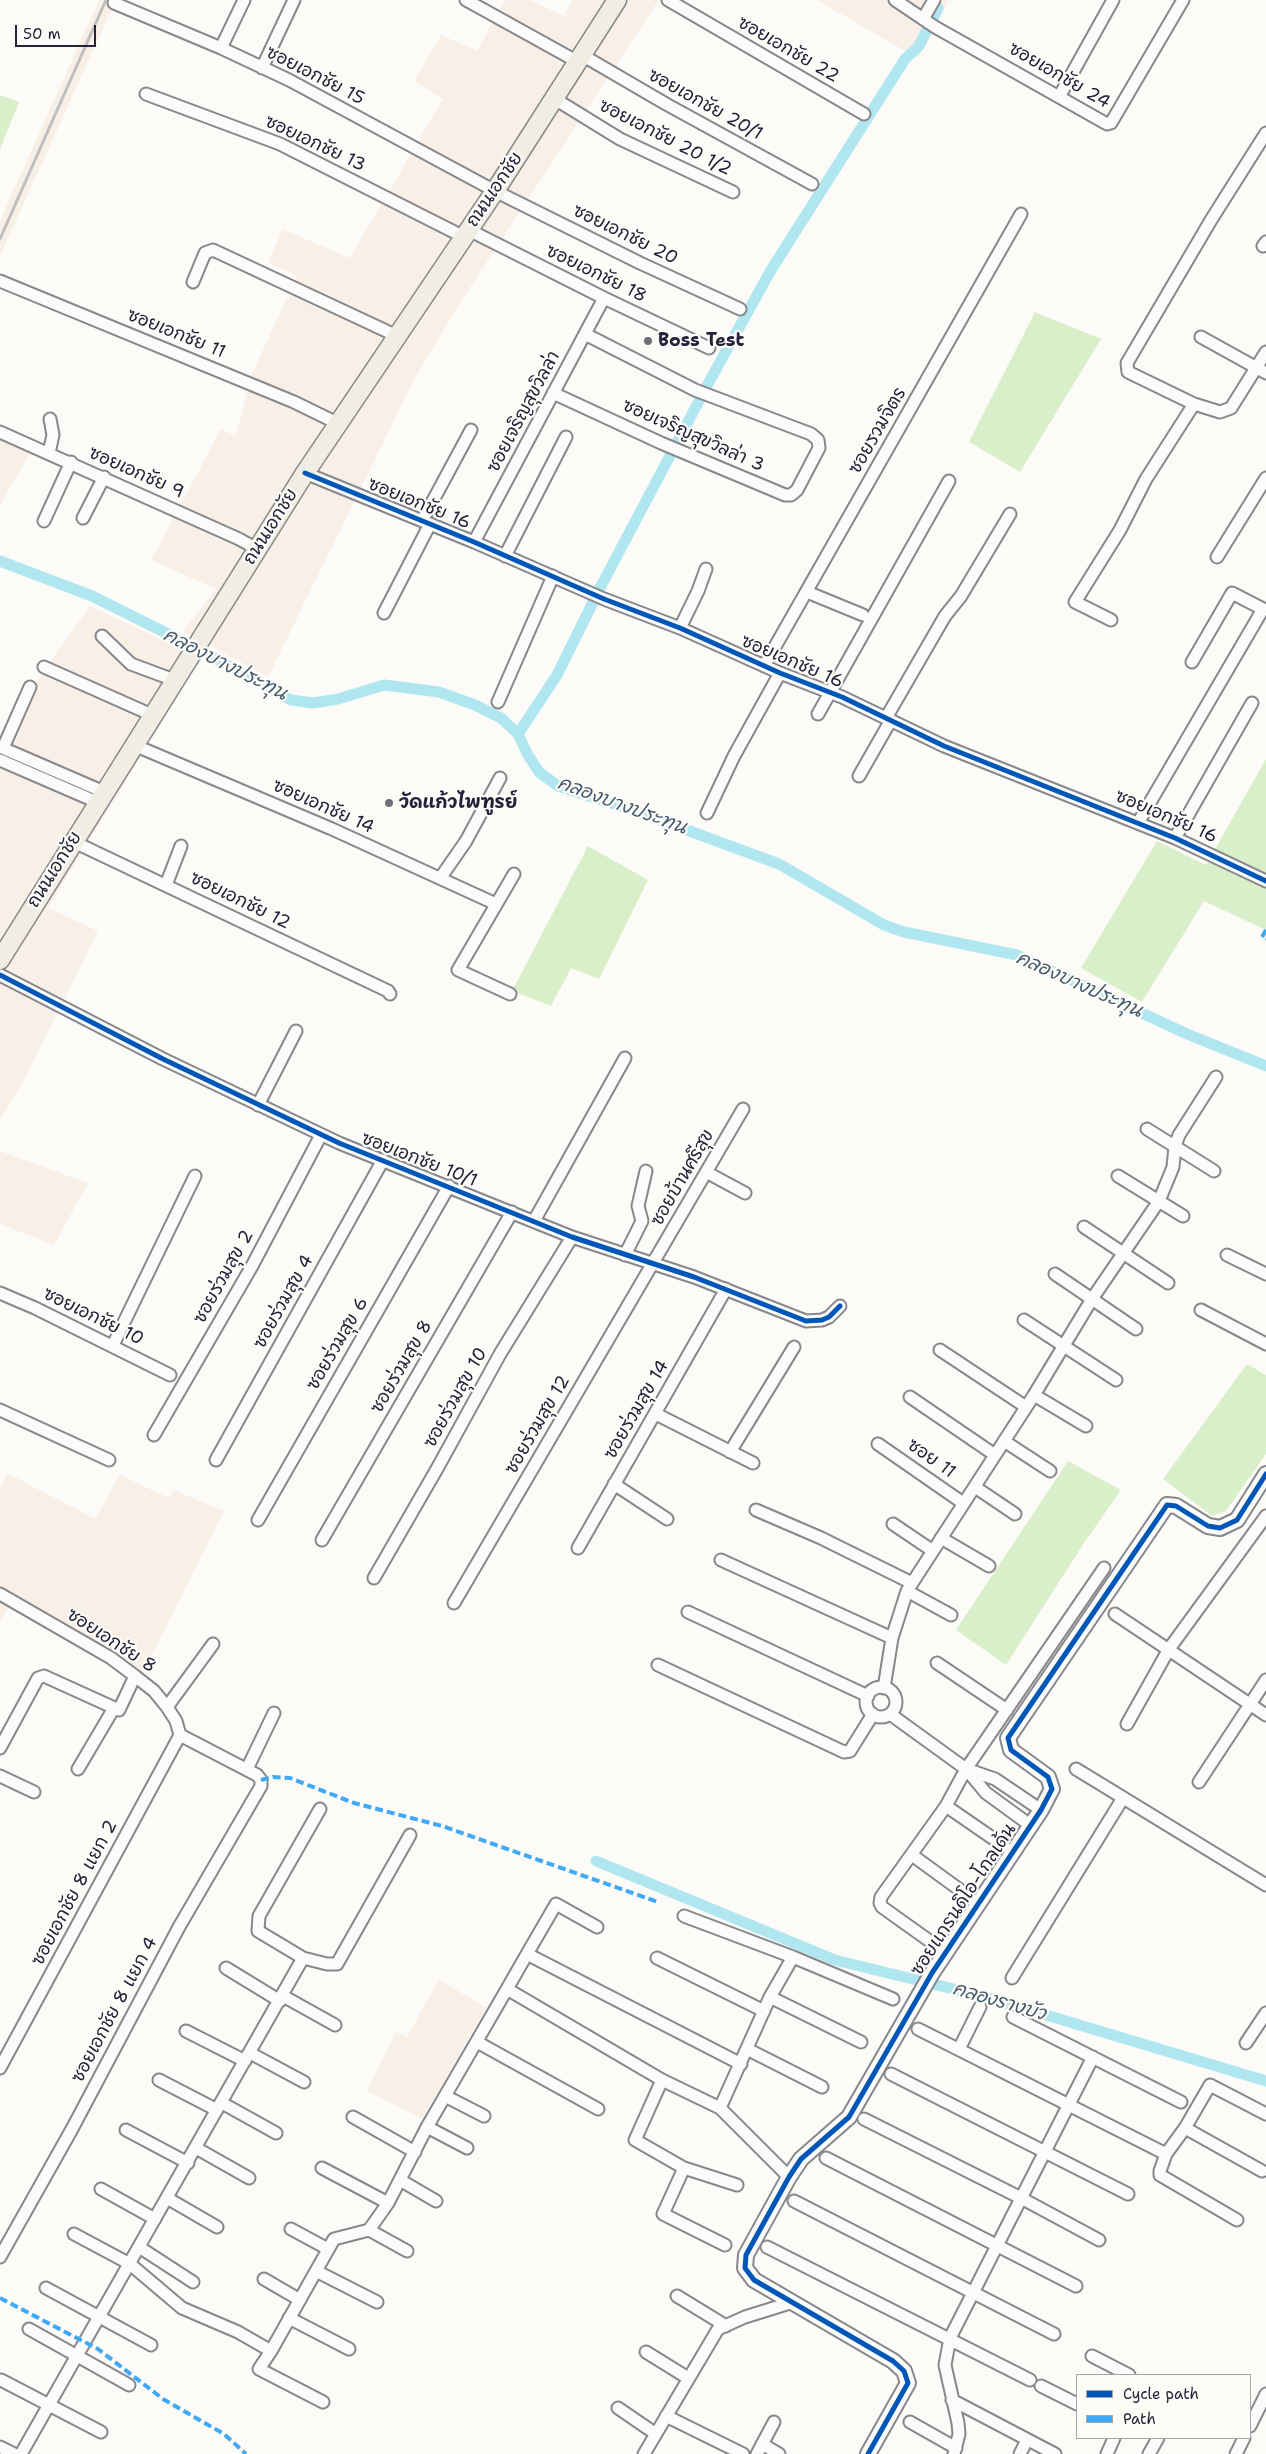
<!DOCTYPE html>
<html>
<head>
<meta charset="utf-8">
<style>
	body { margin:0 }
	#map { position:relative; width:1266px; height:2454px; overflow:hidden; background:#fcfbf8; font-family:"Shantell Sans",sans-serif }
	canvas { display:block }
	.legend { position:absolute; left:1076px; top:2374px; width:175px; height:65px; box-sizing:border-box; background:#fdfcf7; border:1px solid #a5a5ac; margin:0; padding:6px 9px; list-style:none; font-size:15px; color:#22223b }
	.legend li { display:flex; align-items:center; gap:10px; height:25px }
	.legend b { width:25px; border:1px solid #a5a5ac }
	.scale { position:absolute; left:15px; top:25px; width:81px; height:22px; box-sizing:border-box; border:2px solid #22223b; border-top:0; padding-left:6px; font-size:15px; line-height:18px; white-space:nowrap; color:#22223b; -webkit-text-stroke:4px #fdfcf7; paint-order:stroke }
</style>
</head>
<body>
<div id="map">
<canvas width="1266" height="2454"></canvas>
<ul class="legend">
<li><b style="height:6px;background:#0057b8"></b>Cycle path</li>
<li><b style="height:6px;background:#3fa9f5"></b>Path</li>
</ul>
<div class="scale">50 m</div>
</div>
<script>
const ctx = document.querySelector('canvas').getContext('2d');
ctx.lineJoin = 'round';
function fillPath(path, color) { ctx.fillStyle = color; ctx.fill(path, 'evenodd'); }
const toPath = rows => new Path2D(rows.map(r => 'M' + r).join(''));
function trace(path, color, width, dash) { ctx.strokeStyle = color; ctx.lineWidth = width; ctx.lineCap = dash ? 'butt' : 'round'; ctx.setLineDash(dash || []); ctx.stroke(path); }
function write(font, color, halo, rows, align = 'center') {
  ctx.font = font + ' "Shantell Sans","Playpen Sans Thai",sans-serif'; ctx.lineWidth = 4.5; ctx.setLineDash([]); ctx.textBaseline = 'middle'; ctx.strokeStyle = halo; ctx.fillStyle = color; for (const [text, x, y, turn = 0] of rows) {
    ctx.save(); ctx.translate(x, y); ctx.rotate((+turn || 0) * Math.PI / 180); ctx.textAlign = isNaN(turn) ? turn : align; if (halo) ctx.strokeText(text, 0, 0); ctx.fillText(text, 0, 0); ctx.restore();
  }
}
fillPath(toPath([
	[99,0,116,0,0,256,0,220],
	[505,0,529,0,564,16,573,0,659,0,465,295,415,378,268,677,183,631,216,589,151,560,221,429,236,436,252,374,297,276,269,263,282,229,350,258,443,99,414,81,441,35,477,51],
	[817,0,949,0,917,58],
	[0,438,31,451,0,505],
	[90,606,201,658,48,908,98,931,20,1088,0,1119,0,750,38,679],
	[0,1151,88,1183,54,1245,0,1224],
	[7,1473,95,1519,120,1475,169,1498,174,1490,224,1511,143,1673,15,1594,0,1622,0,1488],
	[439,1979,486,2008,422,2119,367,2091,396,2032,407,2037]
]), '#f8efe7');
fillPath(toPath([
	[0,95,19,102,0,149],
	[1035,312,1101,339,1020,472,969,442],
	[1266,759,1266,930,1204,901,1142,1002,1081,968,1157,841,1206,865],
	[588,846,648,880,599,979,571,968,551,1006,512,991],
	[1247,1364,1266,1375,1266,1454,1226,1511,1212,1516,1163,1479],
	[1068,1461,1121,1490,1084,1543,1006,1665,956,1630]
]), '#d9efc9');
trace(toPath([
	[0,561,92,596,198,649,291,700,313,703,338,699,384,685,439,692,475,705,501,718,518,734,528,755,539,772,558,786,630,809,779,864,884,925,904,932,1017,955,1187,1034,1266,1066],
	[518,734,557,675,601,586,709,382,771,270,905,59,919,46,938,8],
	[596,1861,835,1960,986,1997,1266,2081]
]), '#b0e6f0', 11);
const minor = toPath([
	[466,0,578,62],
	[668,0,864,114],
	[895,0,935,27,1107,124,1111,123,1183,0],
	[114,3,221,48,289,80,495,191,640,263,740,309],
	[923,19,934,0],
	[221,48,244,0],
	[582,55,666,104,812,184],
	[262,68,294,0],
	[146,94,280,144,464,237],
	[1059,97,1113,0],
	[555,99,620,139,733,192],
	[469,230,604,298,709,348],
	[1263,246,1266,242],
	[0,281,294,402,337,423],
	[193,282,205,253,213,250,397,336],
	[1201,337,1266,373],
	[553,393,661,443,785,495,791,495,797,490,819,448,818,440,811,434,695,390,585,334],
	[1194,404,1128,372,1127,363,1211,220,1266,133],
	[0,432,239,539,257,549],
	[49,453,53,435,50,419],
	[305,473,474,542,604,599,680,628,780,673,842,697,944,746,1175,838,1266,881],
	[83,518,104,477],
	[44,521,71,462],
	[422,521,471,430],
	[474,542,604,298],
	[505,556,566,437],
	[1217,557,1266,478],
	[807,592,863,615],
	[384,613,430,524],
	[1111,620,1075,602,1120,530,1146,479,1194,404,1220,412,1231,408,1266,352],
	[680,628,698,591,706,569],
	[102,636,131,664,174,680],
	[764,666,1021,214],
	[44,667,152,715],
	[498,702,553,576],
	[818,714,949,481],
	[886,718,945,616,961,596,1010,514],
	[134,745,332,829,496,904],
	[0,747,104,792],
	[3,748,30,687],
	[0,760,97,802],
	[859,776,891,720],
	[707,813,734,756,780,673],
	[1138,823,1263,609,1232,593,1192,662],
	[1175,838,1252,703],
	[72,841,388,991,390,994],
	[441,877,466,841,500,778],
	[166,885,181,846],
	[0,975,163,1059,339,1143,572,1237,694,1277,806,1321,822,1320,829,1317,840,1306],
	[510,994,458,970,514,874],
	[258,1105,296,1031],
	[1147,1129,1214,1171],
	[706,1172,745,1193],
	[1118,1176,1183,1216],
	[534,1221,625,1058],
	[1084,1227,1168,1283],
	[625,1255,642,1221,638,1206,646,1171],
	[1227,1255,1266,1274],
	[1055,1274,1136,1329],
	[0,1293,35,1308,170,1375],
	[1201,1310,1266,1344],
	[1024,1320,1116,1380],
	[113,1345,195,1176],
	[940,1350,1026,1407],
	[1034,1395,1086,1426],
	[910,1397,995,1455],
	[0,1410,109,1460],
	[656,1414,753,1463],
	[154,1435,252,1266,321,1135],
	[1004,1441,1050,1471],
	[878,1444,963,1503],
	[730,1452,794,1347],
	[216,1460,383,1160],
	[614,1484,667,1519],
	[975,1487,1015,1514],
	[756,1510,821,1538,912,1583],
	[258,1520,449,1186],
	[893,1524,933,1551],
	[941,1538,989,1566],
	[322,1540,512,1212],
	[578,1548,726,1289],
	[721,1560,892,1638],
	[374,1578,438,1467,500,1354,572,1237],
	[907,1591,951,1615],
	[0,1594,111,1658,135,1676,154,1691,167,1707,176,1721,180,1735,257,1775,261,1780,261,1786,179,1927,72,2129,0,2257],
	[454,1603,743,1109],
	[688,1612,868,1696],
	[1115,1614,1266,1715],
	[937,1663,1007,1710],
	[658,1665,844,1752,850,1751,873,1714],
	'866 1702a15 15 0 1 1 30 0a15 15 0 1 1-30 0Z',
	[884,1688,892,1638,907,1591,1034,1395,1092,1299,1159,1201,1173,1167,1175,1146,1179,1135,1216,1077],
	[167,1707,213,1644],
	[890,1714,966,1769,995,1779,1041,1810],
	[1127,1724,1169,1649,1266,1516],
	[0,1748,38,1678,44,1676,119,1710,135,1676],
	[78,1769,114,1708],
	[247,1769,274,1713],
	[966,1769,986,1793,1030,1825],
	[1076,1769,1266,1885],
	[0,1776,34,1792],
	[1199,1782,1266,1680],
	[946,1806,1004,1846],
	[320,1809,259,1916,258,1931,303,1958,327,1964,337,1964,410,1835],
	[912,1855,971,1898],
	[684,1916,793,1957],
	[938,1947,882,1907,880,1903,881,1897,946,1806,966,1769,1104,1568],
	[527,1954,556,1904,597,1927],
	[657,1958,764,2011],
	[226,1968,280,2001],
	[1012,1978,1123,1798],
	[283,1996,335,2025],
	[770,1997,793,1957,893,1999],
	[1013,2017,1181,2102],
	[918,2029,1166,2154],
	[186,2031,245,2061],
	[477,2042,598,2109],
	[1246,2043,1266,2013],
	[747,2049,822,2087],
	[959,2049,980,2007],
	[250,2053,304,2082],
	[741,2064,527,1954,507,1989,662,2080,720,2108,789,2177],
	[0,2068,180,1735],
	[891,2074,1128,2194],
	[159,2080,217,2110],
	[662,2080,635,2140,684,2168,737,2185],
	[445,2096,484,2116],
	[222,2103,276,2133],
	[720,2108,770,1997,861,2042],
	[353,2117,415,2152],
	[864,2119,1021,2198,1099,2240],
	[427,2127,467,2148],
	[1185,2128,1262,2171],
	[126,2130,188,2163],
	[196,2148,249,2178],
	[826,2158,1076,2286],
	[322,2168,388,2203],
	[684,2168,663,2214,725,2245],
	[400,2180,436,2201],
	[101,2189,155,2219],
	[167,2198,217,2227],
	[794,2201,1054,2334],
	[1237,2220,1160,2175,1160,2171,1166,2154,1185,2128,1210,2085,1266,2114],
	[291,2229,328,2249],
	[369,2230,407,2251],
	[74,2234,130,2264,182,2308,238,2332,271,2351,334,2239,369,2230,388,2203,427,2127,507,1989],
	[139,2247,193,2282],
	[767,2247,1030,2380],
	[316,2271,377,2302],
	[264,2279,300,2300],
	[46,2288,151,2345],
	[677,2296,726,2326],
	[289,2318,349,2349],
	[29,2329,129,2385],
	[271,2351,259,2369,323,2402],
	[646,2352,688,2378],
	[1092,2356,1129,2375],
	[1,2380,101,2432],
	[1041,2386,1077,2404],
	[952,2400,1055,2454],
	[618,2408,656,2434],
	[666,2416,743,2454],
	[910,2422,956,2448],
	[1250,2426,1266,2394],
	[762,2444,779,2454],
	[0,2447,14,2454],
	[21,2454,303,1958],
	[644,2454,718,2329,745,2317,793,2302],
	[757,2454,774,2422],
	[954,2454,959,2434,958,2423,945,2365,950,2338,1093,2057],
	[1020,2454,1027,2440],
	[1107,2454,1114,2438],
	[1149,2454,1158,2438],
	[1236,2454,1244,2438]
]);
const tertiary = toPath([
	[868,2454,908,2383,904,2371,893,2361,754,2280,745,2268,746,2255,789,2177,801,2159,849,2117,932,1973,1041,1810,1052,1789,1048,1777,1011,1750,1008,1738,1167,1505,1176,1506,1208,1526,1220,1528,1237,1520,1266,1474]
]);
const primary = toPath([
	[0,960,305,473,495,191,617,0]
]);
trace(minor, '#88888c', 15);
trace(tertiary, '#88888c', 18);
trace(primary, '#88888c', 21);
trace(minor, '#fbfbf9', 11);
trace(tertiary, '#fbfbf9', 14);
trace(primary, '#f0ede3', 18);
trace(toPath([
	[0,239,106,0]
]), '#bfbfc0', 3);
trace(toPath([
	[1266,930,1262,937,1266,939],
	[261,1780,273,1777,290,1778,354,1803,442,1826,658,1902],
	[0,2298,98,2349,163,2399,224,2434,246,2454]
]), '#3fa9f5', 4, [8, 4]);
trace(toPath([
	[305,473,474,542,604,599,680,628,780,673,842,697,944,746,1175,838,1266,881],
	[0,975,163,1059,339,1143,572,1237,694,1277,806,1321,822,1320,829,1317,840,1306],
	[868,2454,908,2383,904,2371,893,2361,754,2280,745,2268,746,2255,789,2177,801,2159,849,2117,932,1973,1041,1810,1052,1789,1048,1777,1011,1750,1008,1738,1167,1505,1176,1506,1208,1526,1220,1528,1237,1520,1266,1474]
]), '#0057b8', 5);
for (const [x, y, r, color] of [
	[648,341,5,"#6e6e7d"],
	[389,803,5,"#6e6e7d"]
]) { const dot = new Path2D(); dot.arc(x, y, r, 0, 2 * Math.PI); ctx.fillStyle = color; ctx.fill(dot); trace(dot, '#fdfcf7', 2); }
write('18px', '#22223b', '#fdfcf7', [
	["ซอยเอกชัย 22",788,50,30],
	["ซอยเอกชัย 15",315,76,27],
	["ซอยเอกชัย 24",1059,76,30],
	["ซอยเอกชัย 20/1",705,105,29],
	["ซอยเอกชัย 20 1/2",665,138,27],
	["ซอยเอกชัย 13",315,144,25],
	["ถนนเอกชัย",495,190,-56],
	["ซอยเอกชัย 20",625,235,26],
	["ซอยเอกชัย 18",596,274,26],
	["ซอยเอกชัย 11",176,334,22],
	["ซอยเจริญสุขวิลล่า",524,412,-62],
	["ซอยรวมจิตร",878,431,-60],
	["ซอยเจริญสุขวิลล่า 3",693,436,24],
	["ซอยเอกชัย 9",136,473,24],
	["ซอยเอกชัย 16",419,504,22],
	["ถนนเอกชัย",271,527,-58],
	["ซอยเอกชัย 16",792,662,23],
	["ซอยเอกชัย 14",323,807,24],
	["ซอยเอกชัย 16",1166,817,23],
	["ถนนเอกชัย",55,870,-58],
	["ซอยเอกชัย 12",240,901,26],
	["ซอยเอกชัย 10/1",419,1160,21],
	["ซอยบ้านศรีสุข",683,1178,-60],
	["ซอยร่วมสุข 2",224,1277,-61],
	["ซอยร่วมสุข 4",284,1302,-61],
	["ซอยเอกชัย 10",93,1317,26],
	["ซอยร่วมสุข 6",338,1344,-60],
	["ซอยร่วมสุข 8",402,1367,-60],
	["ซอยร่วมสุข 10",456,1398,-61],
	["ซอยร่วมสุข 14",637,1410,-60],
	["ซอยร่วมสุข 12",538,1425,-60],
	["ซอย 11",931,1459,35],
	["ซอยเอกชัย 8",111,1641,33],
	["ซอยเอกชัย 8 แยก 2",75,1893,-62],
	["ซอยแกรนดิโอ-โกลเด้น",964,1900,-57],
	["ซอยเอกชัย 8 แยก 4",115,2010,-62]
]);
write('bold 18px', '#22223b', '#fdfcf7', [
	["Boss Test",658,341],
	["วัดแก้วไพฑูรย์",399,803]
], 'left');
write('italic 19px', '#435a70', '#fdfcf7', [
	["คลองบางประทุน",225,665,27],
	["คลองบางประทุน",622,806,20],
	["คลองบางประทุน",1079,985,24],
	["คลองรางบัว",999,2002,16]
]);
</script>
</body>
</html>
